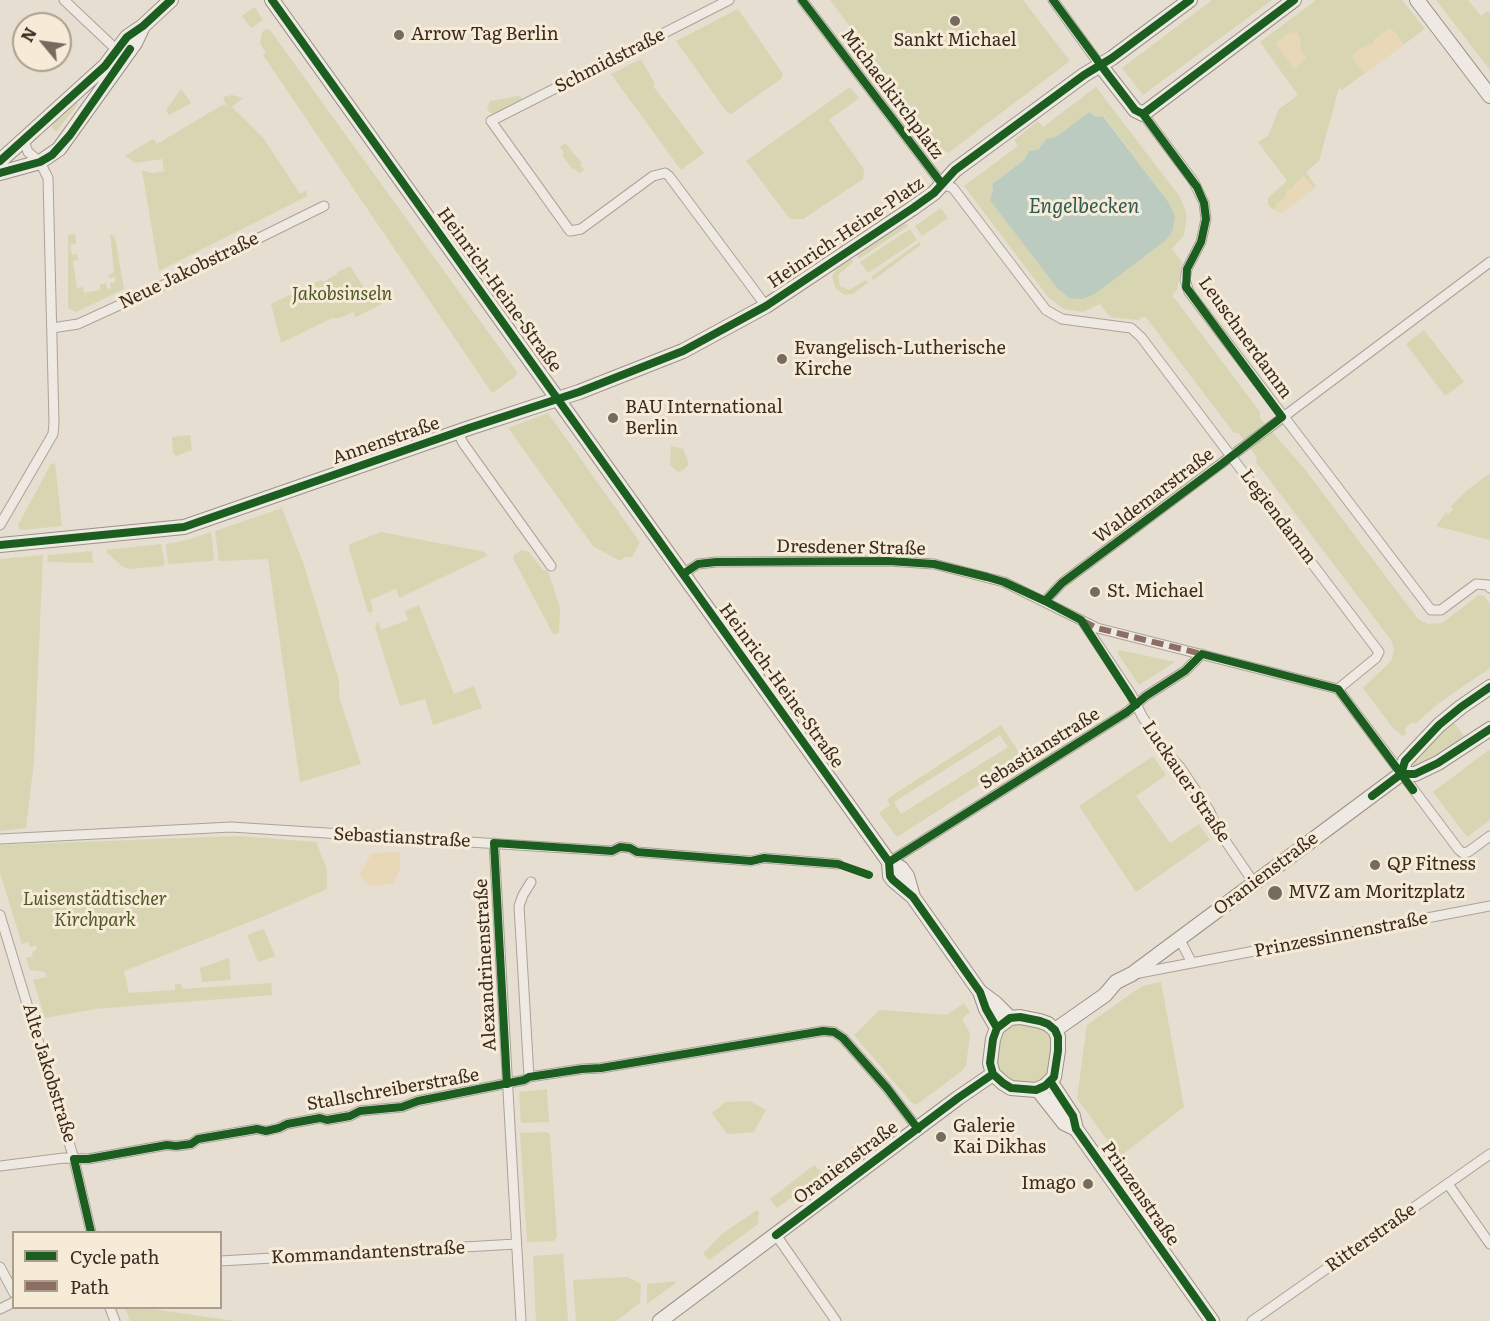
<!DOCTYPE html>
<html>
<head>
<meta charset="utf-8">
<style>
	body { margin:0 }
	#map { position:relative; width:1490px; height:1321px; overflow:hidden; background:#e6ded0; font-family:Literata,serif }
	canvas { display:block }
	.legend { position:absolute; left:12px; top:1231px; width:210px; height:78px; box-sizing:border-box; background:#f6ebd7; border:2px solid #ab9e8e; margin:0; padding:8px 10px; list-style:none; font-size:18px; color:#3b2b20 }
	.legend li { display:flex; align-items:center; gap:12px; height:30px }
	.legend b { width:30px; border:2px solid #ab9e8e }
	.north { position:absolute; left:12px; top:12px; width:60px; height:60px; box-sizing:border-box; background:#f6ebd7; border:2px solid #ab9e8e; border-radius:50%; rotate:299deg; font-size:16px; font-weight:700; line-height:24px; text-align:center; color:#3b2b20 }
	.north::after { content:''; display:block; margin:auto; width:21px; height:27px; background:#776a5e; clip-path:polygon(50% 0,100% 100%,50% 72%,0 100%) }
</style>
</head>
<body>
<div id="map">
<canvas width="1490" height="1321"></canvas>
<ul class="legend">
<li><b style="height:8px;background:#1b5e20"></b>Cycle path</li>
<li><b style="height:8px;background:#8d6e63"></b>Path</li>
</ul>
<div class="north">N</div>
</div>
<script>
const ctx = document.querySelector('canvas').getContext('2d');
ctx.lineJoin = 'round';
function fillPath(path, color) { ctx.fillStyle = color; ctx.fill(path, 'evenodd'); }
const toPath = rows => new Path2D(rows.map(r => 'M' + r).join(''));
function trace(path, color, width, dash) { ctx.strokeStyle = color; ctx.lineWidth = width; ctx.lineCap = dash ? 'butt' : 'round'; ctx.setLineDash(dash || []); ctx.stroke(path); }
function write(font, color, halo, rows, align = 'center') {
  ctx.font = font + ' Literata,serif'; ctx.lineWidth = 6; ctx.setLineDash([]); ctx.textBaseline = 'middle'; ctx.strokeStyle = halo; ctx.fillStyle = color; for (const [text, x, y, turn = 0] of rows) {
    ctx.save(); ctx.translate(x, y); ctx.rotate((+turn || 0) * Math.PI / 180); ctx.textAlign = isNaN(turn) ? turn : align; if (halo) ctx.strokeText(text, 0, 0); ctx.fillText(text, 0, 0); ctx.restore();
  }
}
fillPath(toPath([
	[830,0,1023,0,1070,61,948,153,941,149],
	[1212,0,1272,0,1143,95,1122,68],
	[1316,0,1402,0,1425,29,1342,90,1339,88,1319,161,1306,172,1316,187,1281,213,1268,206,1268,198,1287,181,1258,142,1268,136,1279,109,1298,95,1260,42],
	[1436,0,1468,0,1481,16,1488,11,1490,14,1490,70],
	[255,7,263,20,251,28,242,16],
	[738,9,783,74,781,79,731,114,726,111,676,41],
	[266,29,270,30,517,372,516,376,492,393,263,55,266,53,260,43,262,32],
	[641,59,655,84,653,86,704,153,681,170,611,74],
	[850,87,859,98,829,120,864,169,863,179,803,219,790,219,746,161],
	[1096,87,1180,197,1187,215,1184,235,1172,249,1182,262,1177,290,1172,295,1260,412,1260,418,1303,467,1418,619,1428,624,1442,623,1479,595,1484,596,1490,604,1490,668,1439,703,1415,724,1412,722,1404,730,1407,733,1403,736,1392,727,1363,688,1391,661,1394,650,1391,640,1256,462,1257,457,1238,433,1234,433,1145,316,1138,320,1110,317,1100,304,1083,312,1064,309,1048,297,964,186,1018,146,1014,140,1038,121,1043,127],
	[1089,112,1096,117,1104,116,1169,203,1175,216,1173,230,1165,240,1095,294,1069,298,1057,288,991,200,993,191,992,184,1024,160,1029,151,1039,149,1046,139,1056,137],
	[181,89,191,103,169,115,166,110],
	[232,95,243,98,232,107,264,139,300,194,306,190,307,196,159,271,142,170,152,173,164,171,162,159,135,163,125,156,153,139,157,144,222,105,226,105,223,97],
	[518,96,521,97,521,102,496,115,489,112,487,109,490,101],
	[75,101,78,104,56,132,50,125],
	[565,143,582,163,580,164,584,170,579,174,575,168,573,170,562,155,564,153,560,147],
	[941,208,948,218,922,236,915,226],
	[905,223,908,226,859,259,856,255],
	[910,229,917,240,868,273,860,262],
	[75,234,76,244,70,245,72,255,77,254,78,260,73,261,77,288,83,287,84,293,100,290,100,285,106,283,107,289,111,288,110,283,115,282,115,277,109,278,108,276,114,272,110,234,115,237,124,289,76,312,68,308,68,235],
	[919,242,921,245,873,280,871,277],
	[851,259,853,262,838,275,840,286,849,290,866,280,868,283,854,293,845,295,836,289,832,277,837,268],
	[350,266,374,303,381,299,383,303,356,317,353,312,340,318,332,318,281,343,271,304,321,280,323,282,337,274,337,272],
	[1424,330,1464,382,1445,396,1406,344],
	[548,413,640,542,632,557,625,557,620,561,593,546,508,428],
	[190,435,192,450,176,456,173,453,172,437],
	[671,446,683,449,689,464,683,470,678,472,670,465],
	[55,463,62,526,20,530,18,525,51,464],
	[1490,473,1490,540,1436,526,1446,512,1448,514,1453,509,1451,506,1466,491],
	[282,508,304,565,339,681,339,697,361,764,300,782,268,559,219,561,215,531],
	[211,532,214,559,212,561,168,564,166,544,184,541],
	[381,532,485,552,487,556,399,598,396,589,370,600,373,609,371,613,368,612,349,548,350,544],
	[161,544,165,563,163,566,128,569,122,566,107,553,106,550],
	[522,550,529,552,543,570,546,570,549,574,560,608,559,633,553,634,513,558,514,555],
	[92,551,93,563,47,562,48,555],
	[43,555,34,760,26,828,0,831,0,559],
	[419,605,454,694,474,686,482,708,433,725,425,699,400,706,375,627,378,621,381,630,408,620,405,611],
	[1119,650,1143,655,1175,662,1139,685,1118,654],
	[1451,718,1468,742,1416,770,1408,761],
	[1001,725,1022,757,897,837,879,813,890,805,887,799],
	[1000,735,1008,747,901,814,894,802],
	[1490,749,1490,820,1467,837,1433,792],
	[1153,756,1166,775,1136,796,1170,843,1199,824,1210,840,1136,892,1079,806],
	[238,836,316,842,327,869,327,889,262,917,124,971,129,993,175,990,175,984,181,984,182,989,271,983,272,995,95,1009,45,1018,33,980,47,977,45,972,30,970,26,958,33,956,32,952,37,949,35,945,30,947,28,942,22,944,0,873,0,845],
	[264,929,275,956,258,962,247,935],
	[229,958,231,980,202,982,200,968],
	[1161,982,1184,1107,1119,1157,1077,1098,1087,1025,1142,986],
	[964,1003,970,1012,962,1019,970,1033,966,1065,963,1070,916,1105,912,1103,854,1035,880,1010,947,1015],
	[1014,1022,1042,1026,1053,1037,1051,1070,1039,1084,1012,1083,999,1074,995,1060,999,1034],
	[547,1089,549,1122,521,1123,519,1092],
	[387,1090,388,1094,385,1094,385,1099,361,1103,359,1095],
	[750,1101,766,1110,754,1132,727,1134,712,1113,726,1102],
	[547,1132,550,1136,557,1237,554,1241,527,1242,520,1133],
	[814,1165,824,1174,777,1208,770,1199],
	[757,1210,759,1212,758,1224,709,1260,703,1254,722,1234],
	[563,1254,568,1321,536,1321,533,1256],
	[627,1277,641,1284,640,1303,616,1321,576,1321,573,1280],
	[675,1281,676,1283,647,1304,647,1284],
	[125,1308,144,1308,235,1321,130,1321]
]), '#d7d5b2');
fillPath(toPath([
	[1389,29,1394,31,1404,45,1364,73,1353,59,1353,54,1368,44,1371,45,1374,43,1374,39],
	[1291,32,1297,33,1301,39,1300,50,1306,56,1306,59,1296,68,1293,67,1275,43],
	[1304,176,1314,188,1281,213,1274,210,1277,203,1286,197,1287,190,1293,188,1294,184],
	[400,852,400,868,393,885,387,883,382,886,371,887,359,875,372,853]
]), '#e8d8b8');
fillPath(toPath([
	[1089,112,1096,117,1103,116,1169,203,1175,216,1173,230,1166,240,1095,294,1082,299,1069,298,1057,288,990,200,993,191,992,184,1024,160,1029,151,1039,149,1046,139,1056,137]
]), '#bbcbc0');
const street = toPath([
	[64,0,121,54],
	[729,0,491,121,570,231,581,229,653,176,665,173,669,176,766,306],
	[802,0,942,184,953,188,1046,310,1062,319,1131,328,1141,337,1379,652,1376,658,1338,689],
	[1053,0,1100,65],
	[1143,114,1194,182,1204,203,1206,219,1201,242,1187,269,1185,280,1189,292,1431,610,1441,610,1476,584,1488,585,1490,588],
	[52,328,78,324,170,282,324,206],
	[458,432,463,443,551,566],
	[0,525,53,434,54,423,48,178,40,162,28,152,24,141],
	[683,574,698,564,716,562,888,561,934,564,1004,582,1097,628,1338,689],
	[1045,601,1062,583,1490,262],
	[1083,622,1131,694,1142,716,1165,752,1180,767,1209,810,1218,830,1254,883],
	[1338,689,1459,850,1463,853,1468,852,1490,836],
	[0,839,231,827,612,851,620,847,630,848,637,852,751,861,764,858,838,864],
	[494,843,521,1321],
	[889,862,1127,712,1146,696,1185,671,1202,654],
	[0,915,74,1159,91,1232],
	[1179,938,1192,963],
	[1134,974,1490,906],
	[529,1077,519,906,523,895,531,882],
	[0,1166,64,1158,88,1159,167,1145,176,1146,191,1144,198,1139,257,1129,266,1131,279,1128,287,1124,320,1118,327,1120,350,1116,360,1111,402,1107,418,1101,524,1080,529,1077,582,1069,601,1068,823,1031,834,1032,843,1038,887,1088,918,1129],
	[1448,1184,1490,1244],
	[776,1235,836,1321],
	[220,1261,516,1244],
	[0,1267,14,1293],
	[110,1308,115,1321],
	[0,1309,14,1302],
	[1252,1321,1490,1154]
]);
const secondary = toPath([
	[272,0,889,862,890,876,893,880,913,897,980,992,986,1009,997,1028],
	[1417,0,1490,96],
	[1100,65,1135,110,1143,114,1294,0],
	[0,161,105,66,127,37,143,26,171,0],
	[0,173,40,162,59,149,135,43,142,28],
	[0,545,184,527,469,428,579,392,683,351,766,306,913,208,934,193,955,170,1084,75,1112,58,1190,0],
	[1401,774,1405,761,1439,725,1461,707,1490,687],
	[889,862,901,868,907,876,913,897],
	[980,992,995,1003,1010,1018],
	[1020,1017,1040,1021,1048,1024,1055,1030,1058,1037,1058,1051,1054,1077,1045,1086,1036,1090,1011,1088,1003,1083,993,1074,990,1063,993,1039,997,1028,1010,1018,1020,1017],
	[1055,1030,1105,995,1116,982,1132,974,1401,774,1415,774,1438,763,1490,729],
	[1050,1081,1073,1116,1076,1129,1212,1321],
	[1038,1090,1064,1123,1076,1129],
	[660,1321,958,1098,993,1074]
]);
trace(street, '#aca398', 11);
trace(secondary, '#9b9388', 16);
trace(street, '#eee9e2', 9);
trace(secondary, '#eee9e2', 14);
trace(toPath([
	[1083,621,1097,628,1202,654]
]), '#8d6e63', 6, [12, 6]);
trace(toPath([
	[272,0,889,862,890,876,893,880,913,897,980,992,986,1009,997,1028],
	[802,0,942,184],
	[1143,114,1294,0],
	[0,161,105,66,127,37,143,26,171,0],
	[0,173,40,162,52,155,70,135,130,49],
	[0,545,184,527,469,428,579,392,683,351,766,306,913,208,934,193,955,170,1084,75,1112,58,1190,0],
	[683,574,698,564,716,562,888,561,934,564,987,577,1004,582,1045,601,1081,620,1136,705],
	[1045,601,1062,583,1223,463,1282,417,1186,287,1187,269,1201,242,1206,219,1204,203,1197,187,1143,114,1135,110,1106,72,1053,0],
	[1401,774,1405,761,1439,725,1461,707,1490,687],
	[1372,796,1401,774,1415,774,1438,763,1490,729],
	[889,862,1127,712,1146,696,1185,671,1202,654,1338,689,1413,790],
	[1020,1017,1040,1021,1048,1024,1055,1030,1058,1037,1058,1051,1054,1077,1045,1086,1036,1090,1011,1088,1003,1083,993,1074,990,1063,993,1039,997,1028,1010,1018,1020,1017],
	[1050,1081,1073,1116,1076,1129,1212,1321],
	[507,1084,494,843,612,851,620,847,630,848,637,852,751,861,764,858,838,864,869,875],
	[91,1232,74,1159,88,1159,167,1145,176,1146,191,1144,198,1139,257,1129,266,1131,279,1128,287,1124,320,1118,327,1120,350,1116,360,1111,402,1107,418,1101,524,1080,529,1077,582,1069,601,1068,823,1031,834,1032,843,1038,887,1088,918,1129],
	[776,1235,958,1098,993,1074]
]), '#1b5e20', 8);
for (const [x, y, r, color] of [
	[955,21,6,"#776a5e"],
	[399,35,6,"#776a5e"],
	[782,359,6,"#776a5e"],
	[613,418,6,"#776a5e"],
	[1095,592,6,"#776a5e"],
	[1375,865,6,"#776a5e"],
	[1275,893,8,"#776a5e"],
	[941,1137,6,"#776a5e"],
	[1088,1184,6,"#776a5e"]
]) { const dot = new Path2D(); dot.arc(x, y, r, 0, 2 * Math.PI); ctx.fillStyle = color; ctx.fill(dot); trace(dot, '#f6ebd7', 2); }
write('18px', '#3b2b20', '#f6ebd7', [
	["Arrow Tag Berlin",411,35],
	["Sankt Michael",955,41,"center"],
	["Evangelisch-Lutherische",794,349],
	["Kirche",794,370],
	["BAU International",625,408],
	["Berlin",625,429],
	["St. Michael",1107,592],
	["QP Fitness",1387,865],
	["MVZ am Moritzplatz",1288,893],
	["Galerie",953,1127],
	["Kai Dikhas",953,1148],
	["Imago",1076,1184,"right"]
], 'left');
write('18px', '#3b2b20', '#f6ebd7', [
	["Schmidstraße",610,61,-27],
	["Michaelkirchplatz",892,94,53],
	["Heinrich-Heine-Platz",846,233,-34],
	["Neue Jakobstraße",189,271,-26],
	["Heinrich-Heine-Straße",499,290,54],
	["Leuschnerdamm",1245,338,54],
	["Annenstraße",386,441,-19],
	["Waldemarstraße",1154,496,-37],
	["Legiendamm",1278,517,53],
	["Dresdener Straße",851,548,1],
	["Heinrich-Heine-Straße",781,686,54],
	["Sebastianstraße",1040,749,-32],
	["Luckauer Straße",1186,782,56],
	["Sebastianstraße",402,838,3],
	["Oranienstraße",1266,874,-37],
	["Prinzessinnenstraße",1341,935,-11],
	["Alexandrinenstraße",486,965,-93],
	["Alte Jakobstraße",49,1073,73],
	["Stallschreiberstraße",393,1090,-10],
	["Oranienstraße",846,1163,-37],
	["Prinzenstraße",1140,1194,55],
	["Ritterstraße",1371,1238,-35],
	["Kommandantenstraße",368,1253,-3]
]);
write('italic 18px', '#4f5726', '#f6ebd7', [
	["Jakobsinseln",342,295],
	["Luisenstädtischer",95,900],
	["Kirchpark",95,921]
]);
write('italic 20px', '#2f5b55', '#f6ebd7', [
	["Engelbecken",1084,207]
]);
</script>
</body>
</html>
